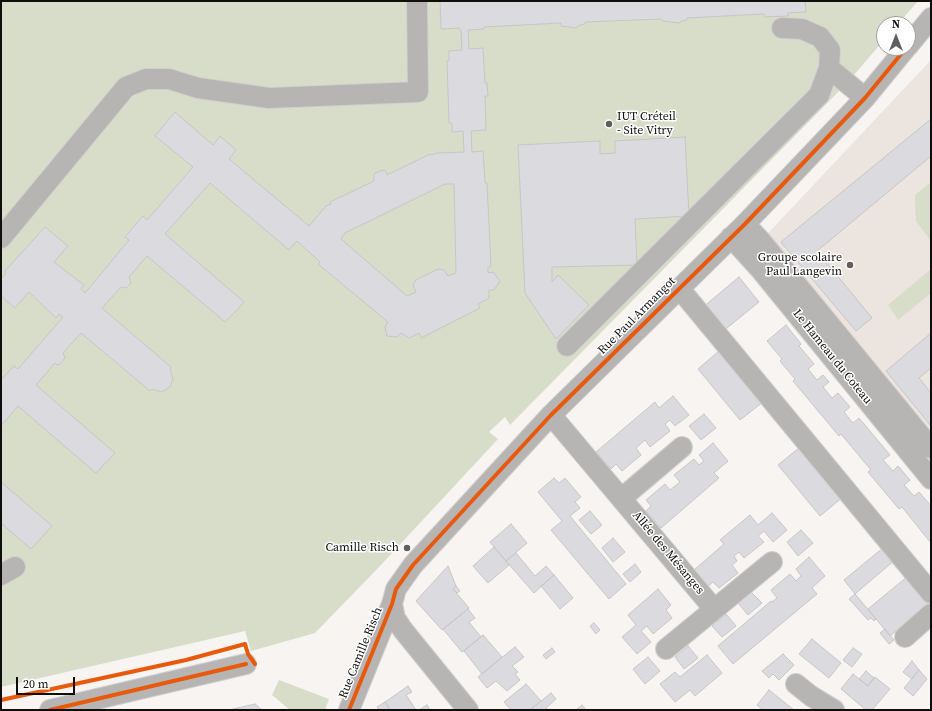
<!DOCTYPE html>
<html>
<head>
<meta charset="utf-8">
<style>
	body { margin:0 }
	#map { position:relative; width:932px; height:711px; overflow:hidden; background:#f7f4f2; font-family:"Source Serif 4",serif }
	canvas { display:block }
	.frame { position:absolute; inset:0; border:2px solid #100e0d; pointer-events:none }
	.north { position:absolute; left:876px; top:16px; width:40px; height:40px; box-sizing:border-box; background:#fff; border:1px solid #9f9f9e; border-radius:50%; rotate:0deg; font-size:11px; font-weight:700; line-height:16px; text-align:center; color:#100e0d }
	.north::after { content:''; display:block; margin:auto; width:14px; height:18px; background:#615e5d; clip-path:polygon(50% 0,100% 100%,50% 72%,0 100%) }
	.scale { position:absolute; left:16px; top:677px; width:59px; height:18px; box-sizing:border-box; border:2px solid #100e0d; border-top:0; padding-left:5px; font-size:12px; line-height:14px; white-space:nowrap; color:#100e0d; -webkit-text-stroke:3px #fff; paint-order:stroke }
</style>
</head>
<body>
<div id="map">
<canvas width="932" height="711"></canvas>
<div class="frame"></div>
<div class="north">N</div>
<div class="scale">20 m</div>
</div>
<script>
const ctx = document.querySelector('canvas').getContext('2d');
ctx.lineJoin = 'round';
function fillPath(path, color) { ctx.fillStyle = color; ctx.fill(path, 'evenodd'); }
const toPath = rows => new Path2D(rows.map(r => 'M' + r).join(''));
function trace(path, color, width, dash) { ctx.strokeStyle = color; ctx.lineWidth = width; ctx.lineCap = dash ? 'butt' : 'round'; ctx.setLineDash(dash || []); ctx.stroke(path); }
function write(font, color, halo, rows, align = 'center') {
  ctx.font = font + ' "Source Serif 4",serif'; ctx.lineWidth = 3; ctx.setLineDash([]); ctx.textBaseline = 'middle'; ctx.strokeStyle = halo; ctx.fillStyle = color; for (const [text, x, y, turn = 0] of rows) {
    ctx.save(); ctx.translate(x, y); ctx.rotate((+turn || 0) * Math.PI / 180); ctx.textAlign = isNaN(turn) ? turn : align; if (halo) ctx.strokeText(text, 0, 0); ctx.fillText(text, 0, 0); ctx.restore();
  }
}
fillPath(toPath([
	[931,60,931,465,756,246]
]), '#ece4de');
fillPath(toPath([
	[1,1,918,1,898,24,884,24,884,40,847,83,510,425,505,417,489,432,498,439,380,566,315,633,251,651,245,631,1,687],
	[931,182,931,241,916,221,915,200,915,195],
	[931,269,931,293,898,320,888,305],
	[279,680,329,699,325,710,290,710,272,695]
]), '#d8ddc9');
const building = toPath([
	[440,1,805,1,806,12,788,13,788,16,764,17,764,14,687,18,687,20,682,21,679,23,662,21,662,19,585,22,585,24,580,25,576,28,561,26,561,23,484,27,484,29,468,30,469,49,483,48,485,83,487,83,488,96,485,96,486,130,471,131,472,152,483,151,485,183,487,183,491,267,488,267,488,273,493,272,500,281,494,290,489,290,489,298,478,304,480,308,421,338,419,333,409,338,401,333,397,337,387,336,385,327,388,322,318,264,320,262,297,241,289,250,210,183,165,234,244,302,239,308,225,322,147,256,129,277,131,283,126,288,121,287,102,308,171,367,170,369,173,379,170,387,162,392,152,389,150,391,81,333,63,353,65,358,60,364,57,365,55,363,36,385,115,453,96,473,18,406,1,426,1,380,14,366,18,369,63,317,59,314,56,318,29,292,15,308,1,296,1,279,6,273,5,271,45,227,68,246,54,262,84,285,81,289,85,293,129,240,125,237,143,216,147,220,193,167,155,136,175,112,213,145,220,136,236,150,229,159,309,226,326,206,331,204,330,202,374,181,374,174,382,170,382,171,385,170,387,175,430,154,432,155,437,153,464,152,463,131,452,132,452,123,449,123,447,61,449,60,449,51,462,50,461,31,459,28,441,29,440,1],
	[445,184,454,184,456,273,448,276,444,270,438,269,416,280,413,285,416,292,407,296,341,239,345,233,445,184],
	[931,119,931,156,817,251,872,318,856,331,781,242,931,119],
	[685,137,689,216,635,219,637,265,552,267,552,282,558,275,589,305,556,339,525,293,518,145,600,141,600,154,615,153,615,141,685,137],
	[739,277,759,302,722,332,702,308,739,277],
	[786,325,801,344,799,346,814,364,808,369,817,380,823,375,829,382,823,387,832,398,838,393,850,407,844,412,853,423,859,418,890,455,883,460,893,471,898,466,910,480,904,485,914,496,919,492,931,506,931,543,902,507,899,509,868,472,871,470,841,434,839,436,793,381,795,379,780,361,782,359,767,341,786,325],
	[931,333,931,368,919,378,931,393,931,426,886,371,931,333],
	[720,350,763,402,740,420,698,369,720,350],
	[673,396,689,415,675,426,670,420,665,424,670,431,650,447,645,440,636,448,641,455,622,471,616,464,611,469,596,452,655,402,659,408,673,396],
	[704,414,716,428,701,440,689,426,704,414],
	[713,443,728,461,714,473,719,478,661,528,646,511,651,506,646,500,665,484,670,490,680,482,674,475,694,459,699,465,704,461,699,455,713,443],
	[800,447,843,497,820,516,778,465,800,447],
	[554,478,559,483,565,478,581,497,575,502,580,508,570,516,626,584,609,599,551,530,562,521,538,492,554,478],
	[1,482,52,526,31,549,1,523,1,482],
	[590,511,602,525,591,534,579,520,590,511],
	[772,513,787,530,773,542,764,531,758,536,764,542,744,558,739,552,734,556,737,561,732,565,738,573,719,588,713,582,708,586,694,570,724,544,720,540,750,515,758,525,772,513],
	[511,524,527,543,506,561,490,542,511,524],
	[801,530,813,543,798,556,787,542,801,530],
	[613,538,625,552,613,562,602,548,613,538],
	[494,547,509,565,488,583,473,566,494,547],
	[884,547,895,560,855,594,844,580,884,547],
	[516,553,535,576,546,566,554,575,534,593,506,561,516,553],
	[809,557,825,576,812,588,817,594,733,664,718,646,771,601,772,602,777,598,771,590,790,574,796,581,801,576,796,569,809,557],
	[635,564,641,572,630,582,623,574,635,564],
	[448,566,456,586,453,589,469,608,442,630,416,601,448,566],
	[554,575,573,598,560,609,541,586,554,575],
	[908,576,930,602,890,636,868,609,908,576],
	[456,586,460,591,457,593,453,589,456,586],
	[658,589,671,605,666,610,672,618,653,634,647,626,641,631,651,642,637,654,622,637,636,625,628,615,658,589],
	[751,592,762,603,748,615,738,603,751,592],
	[855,594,876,619,874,621,871,618,868,620,849,599,855,594],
	[468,609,475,618,469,622,481,637,462,652,443,629,468,609],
	[726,614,736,626,722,637,712,626,726,614],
	[594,623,600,630,596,634,590,626,594,623],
	[885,629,894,640,889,644,880,633,885,629],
	[483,635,502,657,482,674,464,651,483,635],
	[812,639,841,663,829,678,799,654,812,639],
	[688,646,698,658,684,669,675,657,688,646],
	[515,647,524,657,512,666,518,672,515,674,520,680,507,691,496,681,487,688,478,677,515,647],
	[552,648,555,652,546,659,543,655,552,648],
	[853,648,862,654,852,667,843,660,853,648],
	[783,654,794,665,779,680,773,674,769,678,762,671,783,654],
	[707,655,722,673,695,696,690,690,675,702,660,684,675,672,680,677,707,655],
	[648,657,660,671,645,684,633,669,648,657],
	[912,661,919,670,912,679,903,672,912,661],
	[919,670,927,679,913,696,904,688,919,670],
	[866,671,874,678,868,686,859,679,866,671],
	[853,674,868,686,875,677,890,689,872,710,866,710,841,689,853,674],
	[526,684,541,701,530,710,511,710,504,702,526,684],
	[408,686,412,692,406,695,416,710,390,710,385,702,408,686],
	[769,690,794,710,763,710,757,705,769,690],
	[551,693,556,699,546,708,548,710,530,710,551,693],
	[385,702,390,710,379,710,377,707,385,702],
	[255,704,262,710,229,710,255,704],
	[427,705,430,710,419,710,427,705],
	[582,705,586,710,576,710,582,705]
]);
fillPath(building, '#dbdade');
trace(building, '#c7c6c6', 1);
const minor = toPath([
	[908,46,931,18],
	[829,68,865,98],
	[745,224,761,241,931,448],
	[731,237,760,269,931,479],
	[1,238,126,87,146,79,169,79,198,88,269,98,418,92,417,1],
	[679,288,931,593],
	[567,346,819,95,829,68,830,50,820,37,802,29,782,28],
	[551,415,714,609],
	[622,498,682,447],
	[1,575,15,567],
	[392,604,395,618,403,630,468,710],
	[905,637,931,614],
	[666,649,772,562],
	[796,684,811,696,834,710],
	[50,710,246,664],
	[349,710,392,604,396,589,413,565,551,415,745,224,865,98,906,48]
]);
trace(minor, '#d1cfce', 22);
trace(minor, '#b6b5b4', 20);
trace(toPath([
	[1,700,186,660,245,644,248,654,255,664],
	[50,710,246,664],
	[349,710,392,604,396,589,413,565,551,415,745,224,865,98,906,48]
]), '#e8590c', 4);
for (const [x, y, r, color] of [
	[609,124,4,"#615e5d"],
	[850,265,4,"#615e5d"],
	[407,548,4,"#615e5d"]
]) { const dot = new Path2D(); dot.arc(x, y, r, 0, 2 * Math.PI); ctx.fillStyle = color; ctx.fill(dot); trace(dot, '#fff', 1.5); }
write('12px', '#100e0d', '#fff', [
	["IUT Créteil",617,117,"left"],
	["- Site Vitry",617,131,"left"],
	["Groupe scolaire",842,258],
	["Paul Langevin",842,272],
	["Camille Risch",399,548]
], 'right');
write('12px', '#100e0d', '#fff', [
	["Rue Paul Armangot",637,316,-45],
	["Le Hameau du Coteau",832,357,51],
	["Allée des Mésanges",668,553,50],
	["Rue Camille Risch",361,653,-68]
]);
</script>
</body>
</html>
